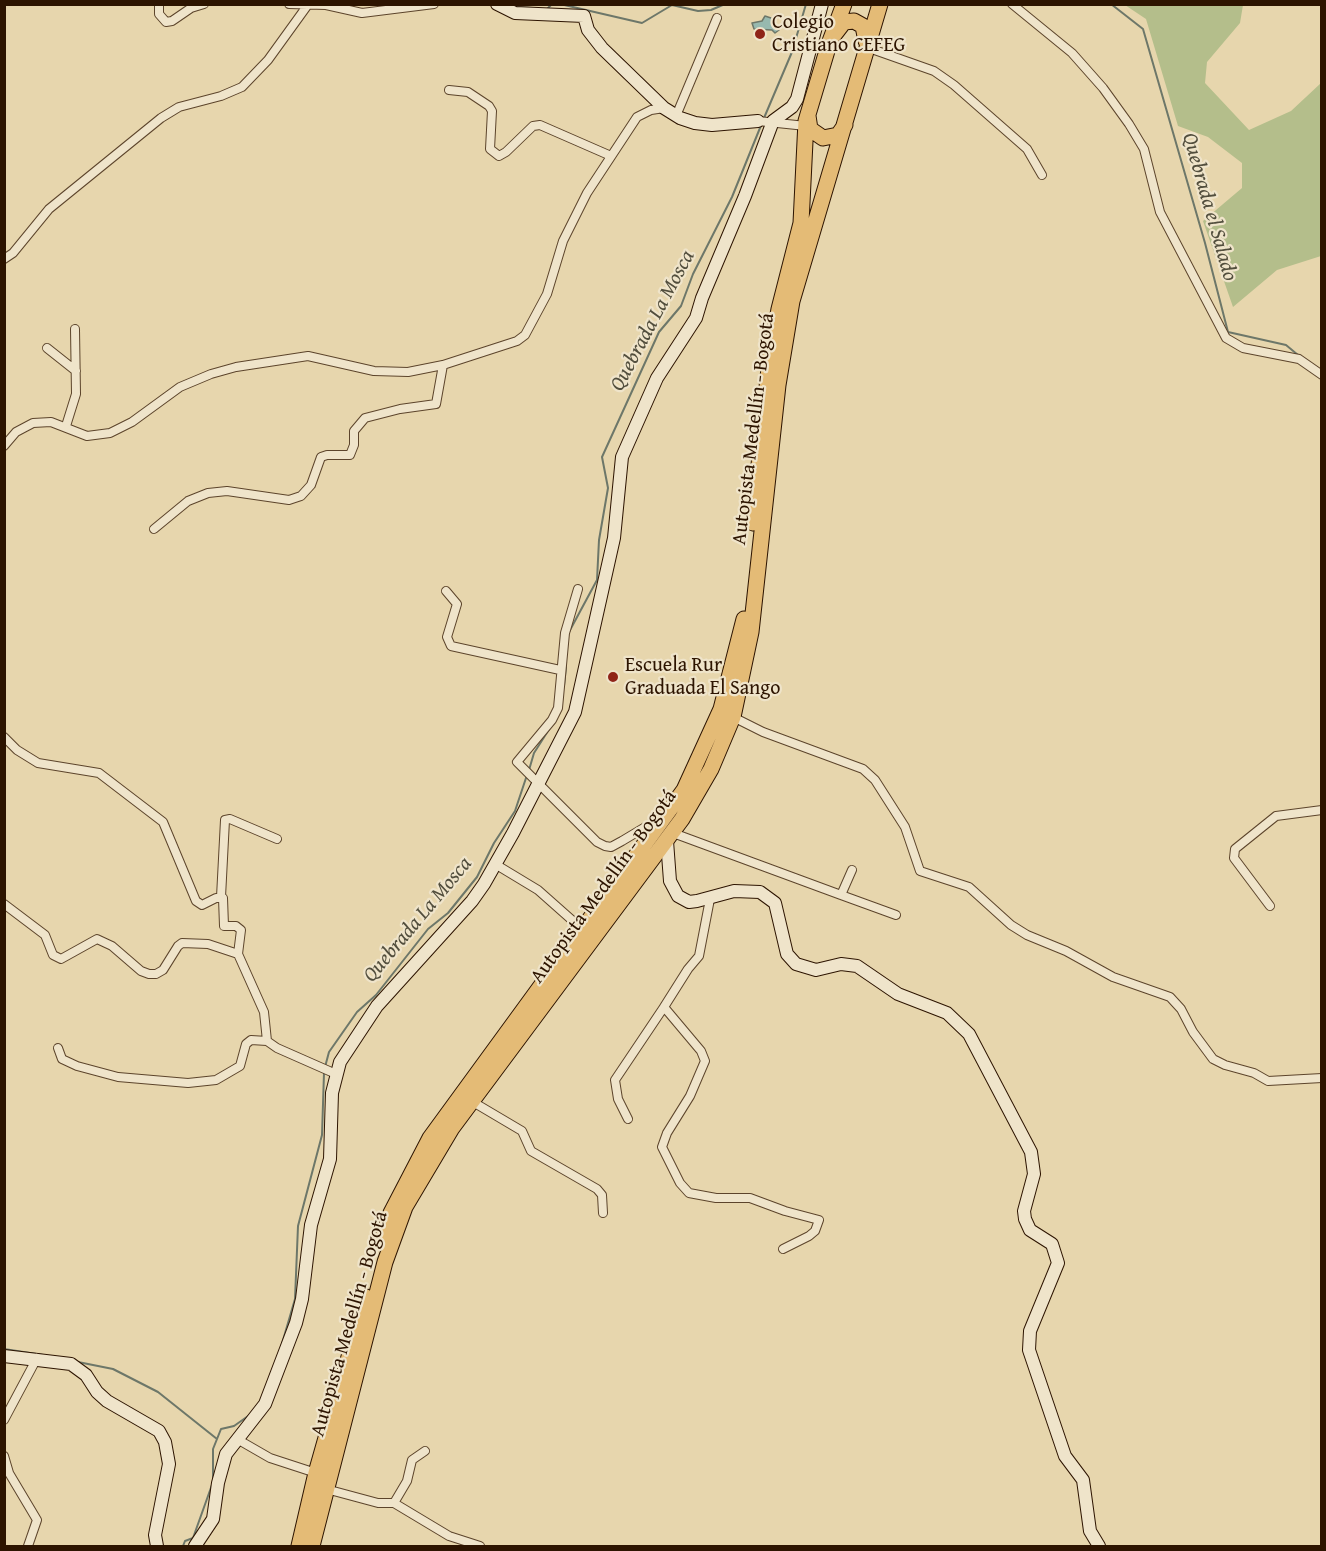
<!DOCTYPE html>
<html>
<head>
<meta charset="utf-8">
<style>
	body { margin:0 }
	#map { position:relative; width:1326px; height:1551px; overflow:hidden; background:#e7d6ad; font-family:"Gentium Book Plus",serif }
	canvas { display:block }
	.frame { position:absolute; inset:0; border:6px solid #2d1400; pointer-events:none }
</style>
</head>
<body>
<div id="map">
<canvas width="1326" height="1551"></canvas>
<div class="frame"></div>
</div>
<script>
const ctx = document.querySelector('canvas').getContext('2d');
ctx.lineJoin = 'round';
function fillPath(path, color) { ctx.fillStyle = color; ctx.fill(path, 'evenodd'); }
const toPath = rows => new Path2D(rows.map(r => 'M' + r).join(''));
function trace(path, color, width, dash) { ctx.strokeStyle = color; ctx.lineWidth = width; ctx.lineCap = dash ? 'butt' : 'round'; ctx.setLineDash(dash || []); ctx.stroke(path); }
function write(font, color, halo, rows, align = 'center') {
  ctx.font = font + ' "Gentium Book Plus",serif'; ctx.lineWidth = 4.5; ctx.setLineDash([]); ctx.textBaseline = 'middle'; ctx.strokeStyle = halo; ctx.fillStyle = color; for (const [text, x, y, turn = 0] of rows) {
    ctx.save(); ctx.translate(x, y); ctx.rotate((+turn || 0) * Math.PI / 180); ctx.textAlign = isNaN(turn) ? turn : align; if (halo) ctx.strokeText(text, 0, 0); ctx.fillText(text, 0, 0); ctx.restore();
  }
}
fillPath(toPath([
	[1125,5,1243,5,1240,23,1207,62,1205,83,1249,130,1291,111,1321,83,1321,256,1277,270,1233,307,1203,221,1242,188,1242,163,1208,137,1178,126,1146,19]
]), '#b4be8b');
const water = toPath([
	[765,16,774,19,779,30,775,33,772,30,754,29,752,23,762,21,765,16]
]);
fillPath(water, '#97b9af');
trace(water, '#6d7769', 1.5);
trace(toPath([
	[560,4,642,23,672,5,698,11,711,10,725,4],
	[1111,4,1143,29,1205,243,1228,332,1286,345,1298,355],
	[515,7,533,8],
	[547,9,552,4],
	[764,118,792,52,806,4],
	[569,632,597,580,599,540,608,488,602,457,659,332,681,306,693,274,732,197,762,123],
	[564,686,566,667],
	[529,770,534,753,560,712],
	[325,1067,329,1052,357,1012,376,995,428,929,448,913,477,877,494,843,515,811,527,775],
	[281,1347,295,1299,298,1226,322,1135,324,1073],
	[4,1349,43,1355],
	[78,1362,113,1369,158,1392,217,1439],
	[183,1546,185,1541,193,1538,213,1482,213,1449,221,1429,234,1426,251,1414]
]), '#6d7769', 2);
const street = toPath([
	[159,4,159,14,166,22,172,21,191,8,204,4],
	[289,4,326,5,362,13,434,4],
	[1012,4,1072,53,1103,88,1129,124,1144,149,1160,212,1226,338,1243,348,1299,359,1322,375],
	[866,47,934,71,954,85,1027,149,1042,175],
	[449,90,468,92,489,106,492,111,490,149,499,156,506,152,533,126,540,125,611,156],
	[676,116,717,18],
	[758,121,806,126],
	[4,259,13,253,49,209,161,118,179,107,221,96,242,87,268,60,307,6],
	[47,348,76,371],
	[66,426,76,394,75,329],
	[4,446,16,432,33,423,51,422,87,436,110,433,132,422,180,387,211,374,236,367,308,356,374,371,408,372,443,365,517,341,525,335,547,294,563,241,587,193,637,117,651,110,664,108],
	[154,529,188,501,208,493,227,491,289,500,301,496,311,485,321,457,327,455,350,455,354,445,354,431,365,418,400,409,436,404,443,365],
	[578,589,565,633,558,708,552,720,517,762,597,842,605,846,611,847,622,841,657,820],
	[446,591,457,604,447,637,451,646,560,670],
	[733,717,763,732,863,769,875,780,905,827,920,871,969,887,1011,925,1027,935,1066,951,1113,977,1170,997,1181,1009,1193,1032,1213,1059,1225,1065,1254,1073,1268,1081,1322,1078],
	[4,737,17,750,38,763,99,773,163,822,196,901,202,905,216,898,223,898,224,926,236,926,241,930,238,954,264,1012,267,1041,277,1048,336,1074],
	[673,833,841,895,852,870],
	[495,864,538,890,582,929],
	[841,895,896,915],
	[221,897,225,820,230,819,277,839],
	[710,899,699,956,688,969,664,1007,701,1051,705,1061,690,1096,667,1133,662,1147,680,1183,689,1193,716,1198,750,1198,785,1211,819,1220,815,1231,809,1236,783,1249],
	[4,904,45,935,53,955,61,959,97,939,112,946,141,971,149,974,156,974,163,970,178,946,182,943,208,944,238,954],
	[1270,906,1234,858,1235,849,1276,816,1322,810],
	[58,1048,62,1059,77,1066,118,1077,188,1083,216,1080,240,1066,246,1044,251,1040,267,1041],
	[473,1102,522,1131,531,1151,597,1189,602,1195,603,1213],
	[628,1119,618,1099,615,1080,664,1007],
	[4,1420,37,1358],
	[237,1439,270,1458,316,1473],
	[4,1456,9,1473,37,1520,28,1546],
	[326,1489,378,1503,394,1503,449,1536,480,1546],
	[394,1503,407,1481,412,1460,425,1451]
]);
const secondary = toPath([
	[497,4,515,13,584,16,588,30,602,48,664,108,680,118,695,123,712,125,758,121],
	[667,841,670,881,678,896,689,902,697,901,734,891,760,892,775,903,787,954,796,964,816,970,841,964,857,966,898,994,947,1013,969,1034,1031,1152,1034,1174,1024,1211,1025,1219,1030,1230,1052,1244,1058,1263,1030,1331,1029,1350,1065,1456,1083,1480,1090,1531,1099,1546],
	[4,1356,71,1364,86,1375,97,1392,107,1401,159,1431,165,1442,169,1464,155,1535,157,1546],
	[195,1546,213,1519,218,1483,226,1454,265,1404,296,1323,302,1299,311,1225,330,1159,332,1093,340,1062,377,1006,472,901,484,884,513,833,575,712,614,538,622,457,657,378,696,318,702,298,745,196,773,121,792,107,797,99,822,4]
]);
const highway = toPath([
	[834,35,844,22,854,21,863,26,866,41],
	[808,116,810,129,823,138,838,135,845,125],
	[753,523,770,358,779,309,801,223,806,121,829,44,844,4],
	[384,1234,391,1213,430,1138,684,790,721,709,744,619],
	[299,1546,316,1473,366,1297],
	[312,1546,385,1262,405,1207,452,1128,682,819,711,769,733,717,751,632,778,385,792,301,880,4]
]);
trace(street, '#5c442b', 10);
trace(secondary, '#2d1400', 14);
trace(highway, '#2d1400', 17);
trace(street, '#efe4ca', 8);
trace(secondary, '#efe4ca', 12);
trace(highway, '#e4bb76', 15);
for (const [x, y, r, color] of [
	[760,34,6,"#8f2418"],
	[613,677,6,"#8f2418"]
]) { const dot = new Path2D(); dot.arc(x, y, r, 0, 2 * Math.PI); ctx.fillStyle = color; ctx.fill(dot); trace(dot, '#efe4ca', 2); }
write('20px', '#2d1400', '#efe4ca', [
	["Colegio",772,23],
	["Cristiano CEFEG",772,46],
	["Escuela Rur",625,666],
	["Graduada El Sango",625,689]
], 'left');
write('20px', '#2d1400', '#efe4ca', [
	["Autopista Medellín - Bogotá",754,429,-83],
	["Autopista Medellín - Bogotá",604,887,-54],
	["Autopista Medellín - Bogotá",350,1324,-74]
]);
write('italic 21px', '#524e3d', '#efe4ca', [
	["Quebrada el Salado",1209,207,74],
	["Quebrada La Mosca",653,321,-62],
	["Quebrada La Mosca",418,920,-50]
]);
</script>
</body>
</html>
